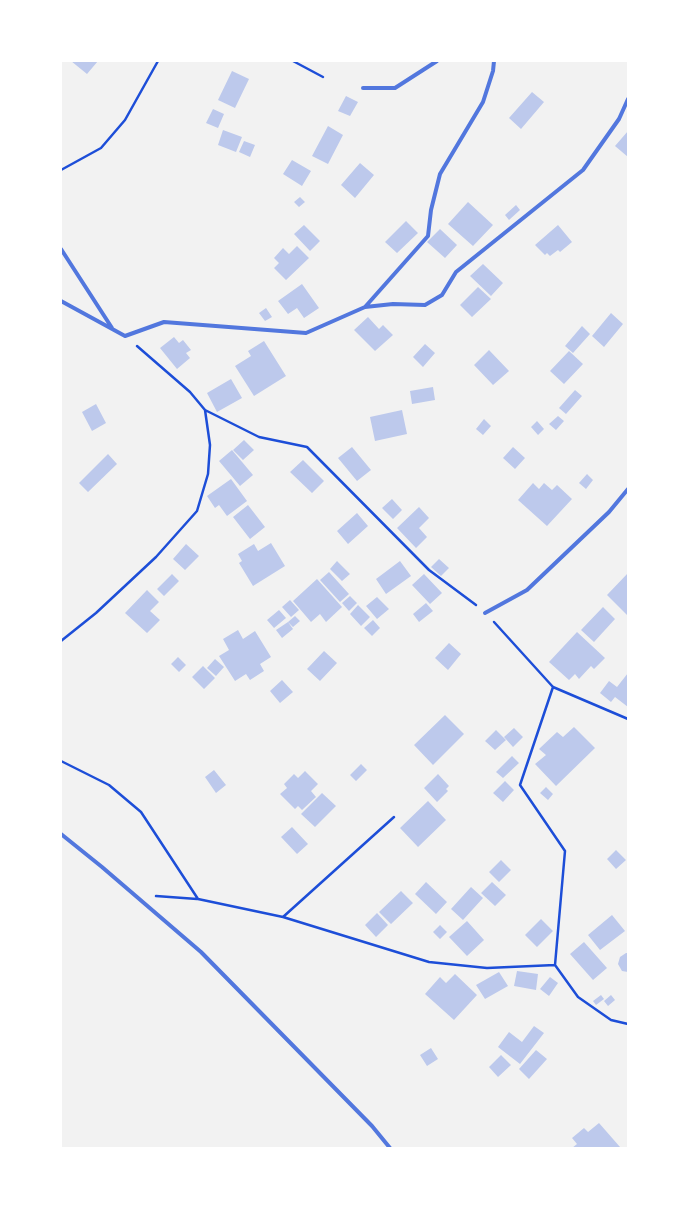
<!DOCTYPE html>
<html>
<head>
<meta charset="utf-8">
<style>
	body { margin:0 }
	#map { position:relative; width:689px; height:1209px; overflow:hidden; background:#f2f2f2; font-family:"Open Sans",sans-serif }
	canvas { display:block }
	.frame { position:absolute; inset:0; border:62px solid #fff; pointer-events:none }
</style>
</head>
<body>
<div id="map">
<canvas width="689" height="1209"></canvas>
<div class="frame"></div>
</div>
<script>
const ctx = document.querySelector('canvas').getContext('2d');
ctx.lineJoin = 'round';
function fillPath(path, color) { ctx.fillStyle = color; ctx.fill(path, 'evenodd'); }
const toPath = rows => new Path2D(rows.map(r => 'M' + r).join(''));
function trace(path, color, width, dash) { ctx.strokeStyle = color; ctx.lineWidth = width; ctx.lineCap = dash ? 'butt' : 'round'; ctx.setLineDash(dash || []); ctx.stroke(path); }
fillPath(toPath([
	[71,61,98,61,87,74],
	[232,71,249,79,235,108,218,100],
	[532,92,544,102,521,129,509,118],
	[346,96,358,102,350,116,338,111],
	[213,109,224,114,218,128,206,123],
	[328,126,343,135,328,164,312,156],
	[223,130,242,137,236,152,218,145],
	[628,131,628,157,615,146],
	[244,141,255,145,250,157,239,152],
	[292,160,311,171,302,186,283,174],
	[360,163,374,175,355,198,341,185],
	[300,197,305,202,299,207,294,202],
	[468,202,493,225,473,246,448,224],
	[516,205,520,210,509,220,505,215],
	[406,221,418,233,397,253,385,242],
	[304,225,320,241,310,251,294,234],
	[558,225,572,242,560,252,558,250,550,256,547,253,545,255,535,245],
	[440,229,457,245,445,258,427,242],
	[297,246,309,258,286,280,274,268,279,263,274,258,283,248,289,254],
	[483,264,503,283,491,296,470,276],
	[302,284,319,308,304,318,297,308,288,314,278,301],
	[478,287,491,299,472,317,460,305],
	[266,308,272,317,265,321,259,313],
	[611,313,623,324,604,347,592,336],
	[368,317,379,329,383,325,393,335,375,351,354,330],
	[582,326,590,334,573,353,565,346],
	[174,337,179,343,183,340,191,350,186,353,190,358,177,369,160,348],
	[264,341,286,376,254,396,235,366,251,356,248,351],
	[425,344,435,353,423,367,413,357],
	[489,350,509,371,493,385,474,365],
	[569,351,583,364,564,384,550,371],
	[231,379,242,398,217,412,207,393],
	[433,387,435,400,412,404,410,391],
	[575,390,582,396,566,414,559,408],
	[96,404,106,423,92,431,82,412],
	[402,410,407,434,375,441,370,417],
	[558,416,564,421,556,430,549,424],
	[484,419,491,426,483,435,476,429],
	[537,421,544,429,538,435,531,427],
	[244,440,254,450,243,460,233,450],
	[352,447,371,470,357,481,338,458],
	[513,447,525,458,515,469,503,458],
	[232,450,253,475,240,486,219,461],
	[108,454,117,464,88,492,79,483],
	[303,460,324,481,312,493,290,472],
	[587,474,593,480,586,489,579,483],
	[231,479,247,501,227,516,219,505,215,508,207,496],
	[533,483,539,489,544,483,552,490,557,485,572,499,547,526,518,500],
	[392,499,402,510,393,519,382,508],
	[248,505,265,527,250,539,233,517],
	[419,507,429,518,419,528,427,537,416,548,397,528],
	[357,513,368,526,348,544,337,531],
	[271,543,285,566,253,586,239,563,242,561,238,554,254,544,258,551],
	[186,544,199,556,185,570,173,559],
	[439,559,449,568,441,576,431,567],
	[337,561,350,574,342,581,330,569],
	[400,561,411,576,386,594,376,579],
	[329,572,349,594,340,602,320,580],
	[628,573,628,616,607,595],
	[172,574,179,581,164,596,157,589],
	[424,574,442,593,430,604,412,585],
	[317,579,342,607,326,622,320,614,311,622,293,601],
	[147,590,159,602,150,611,160,620,147,633,125,613],
	[350,596,357,603,349,611,342,603],
	[377,597,389,609,377,619,366,606],
	[290,600,299,610,291,617,282,607],
	[426,603,433,611,419,622,413,614],
	[358,605,370,617,361,626,350,614],
	[603,607,615,619,594,642,581,630],
	[279,610,286,618,274,628,267,620],
	[295,616,300,621,293,627,288,622],
	[373,620,380,628,372,636,364,628],
	[288,622,293,629,282,638,276,630],
	[238,630,243,639,255,631,271,657,260,664,264,671,250,680,246,674,235,681,219,656,229,650,223,639],
	[577,632,605,658,594,669,591,666,579,679,575,674,569,680,549,662],
	[449,643,461,654,448,670,435,658],
	[324,651,337,663,320,681,307,669],
	[178,657,186,665,179,672,171,664],
	[215,659,224,667,216,676,207,668],
	[203,666,215,678,204,689,192,677],
	[628,673,628,707,615,697,611,702,600,693,609,681,617,687],
	[282,680,293,692,280,703,270,691],
	[445,715,464,734,433,765,414,745],
	[574,727,595,748,556,786,535,764,546,755,539,749,557,732,563,737],
	[514,728,523,737,513,747,504,737],
	[496,730,506,740,495,750,485,741],
	[512,756,519,763,503,778,496,772],
	[361,764,367,770,356,781,350,775],
	[214,770,226,785,216,793,205,777],
	[305,771,318,784,311,791,316,797,302,810,298,806,295,809,280,794,287,788,284,784,294,774,298,778],
	[438,774,449,786,446,789,448,791,437,802,424,788],
	[505,781,514,790,503,802,493,793],
	[546,787,553,794,548,800,540,793],
	[322,793,336,806,315,827,301,814],
	[428,801,446,820,418,847,400,828],
	[292,827,308,844,297,854,281,837],
	[616,850,626,860,616,869,607,859],
	[501,860,511,870,499,882,489,872],
	[426,882,447,902,436,914,415,894],
	[492,882,506,895,495,906,481,893],
	[471,887,483,898,463,920,451,909],
	[401,891,413,903,391,924,379,912],
	[377,913,388,925,376,937,365,925],
	[612,915,625,931,600,950,588,935],
	[541,919,553,931,537,947,525,935],
	[467,921,484,940,467,956,449,937],
	[440,925,447,932,440,939,433,932],
	[584,942,607,968,593,980,570,954],
	[626,953,628,953,628,972,622,971,618,964,620,957],
	[517,971,538,974,536,990,514,986],
	[499,972,508,986,485,999,476,985],
	[455,974,477,995,454,1020,425,994,440,977,446,983],
	[550,977,558,983,549,996,540,989],
	[601,995,604,999,596,1005,593,1001],
	[611,995,615,1000,608,1006,604,1001],
	[534,1026,544,1033,520,1064,498,1047,509,1032,522,1042],
	[431,1048,438,1059,427,1066,420,1055],
	[536,1050,547,1059,529,1079,519,1069],
	[501,1055,511,1065,498,1077,489,1067],
	[599,1123,620,1147,619,1148,572,1148,577,1144,572,1138,584,1128,588,1132]
]), '#bdc9ec');
trace(toPath([
	[293,61,323,77],
	[61,170,101,148,125,120,158,61],
	[137,346,190,392,205,410,259,437,307,447,429,570,476,605],
	[494,622,553,687,628,719],
	[61,641,96,613,156,557,197,511,208,474,210,445,205,410],
	[553,687,520,785,565,851,555,965,578,997,611,1020,628,1024],
	[61,761,109,785,141,812,198,899,283,917,429,962,487,968,555,965],
	[156,896,197,899],
	[283,917,394,817]
]), '#1d4ed8', 2.5);
trace(toPath([
	[363,88,395,88,437,61],
	[61,249,112,328],
	[61,301,125,336,164,322,306,333,365,307,428,236,431,210,440,174,483,102,493,71,494,61],
	[365,307,393,304,425,305,442,295,456,272,583,170,619,119,628,99],
	[485,613,527,590,609,512,628,489],
	[61,834,102,867,201,952,372,1126,390,1148]
]), '#5277de', 4);
</script>
</body>
</html>
